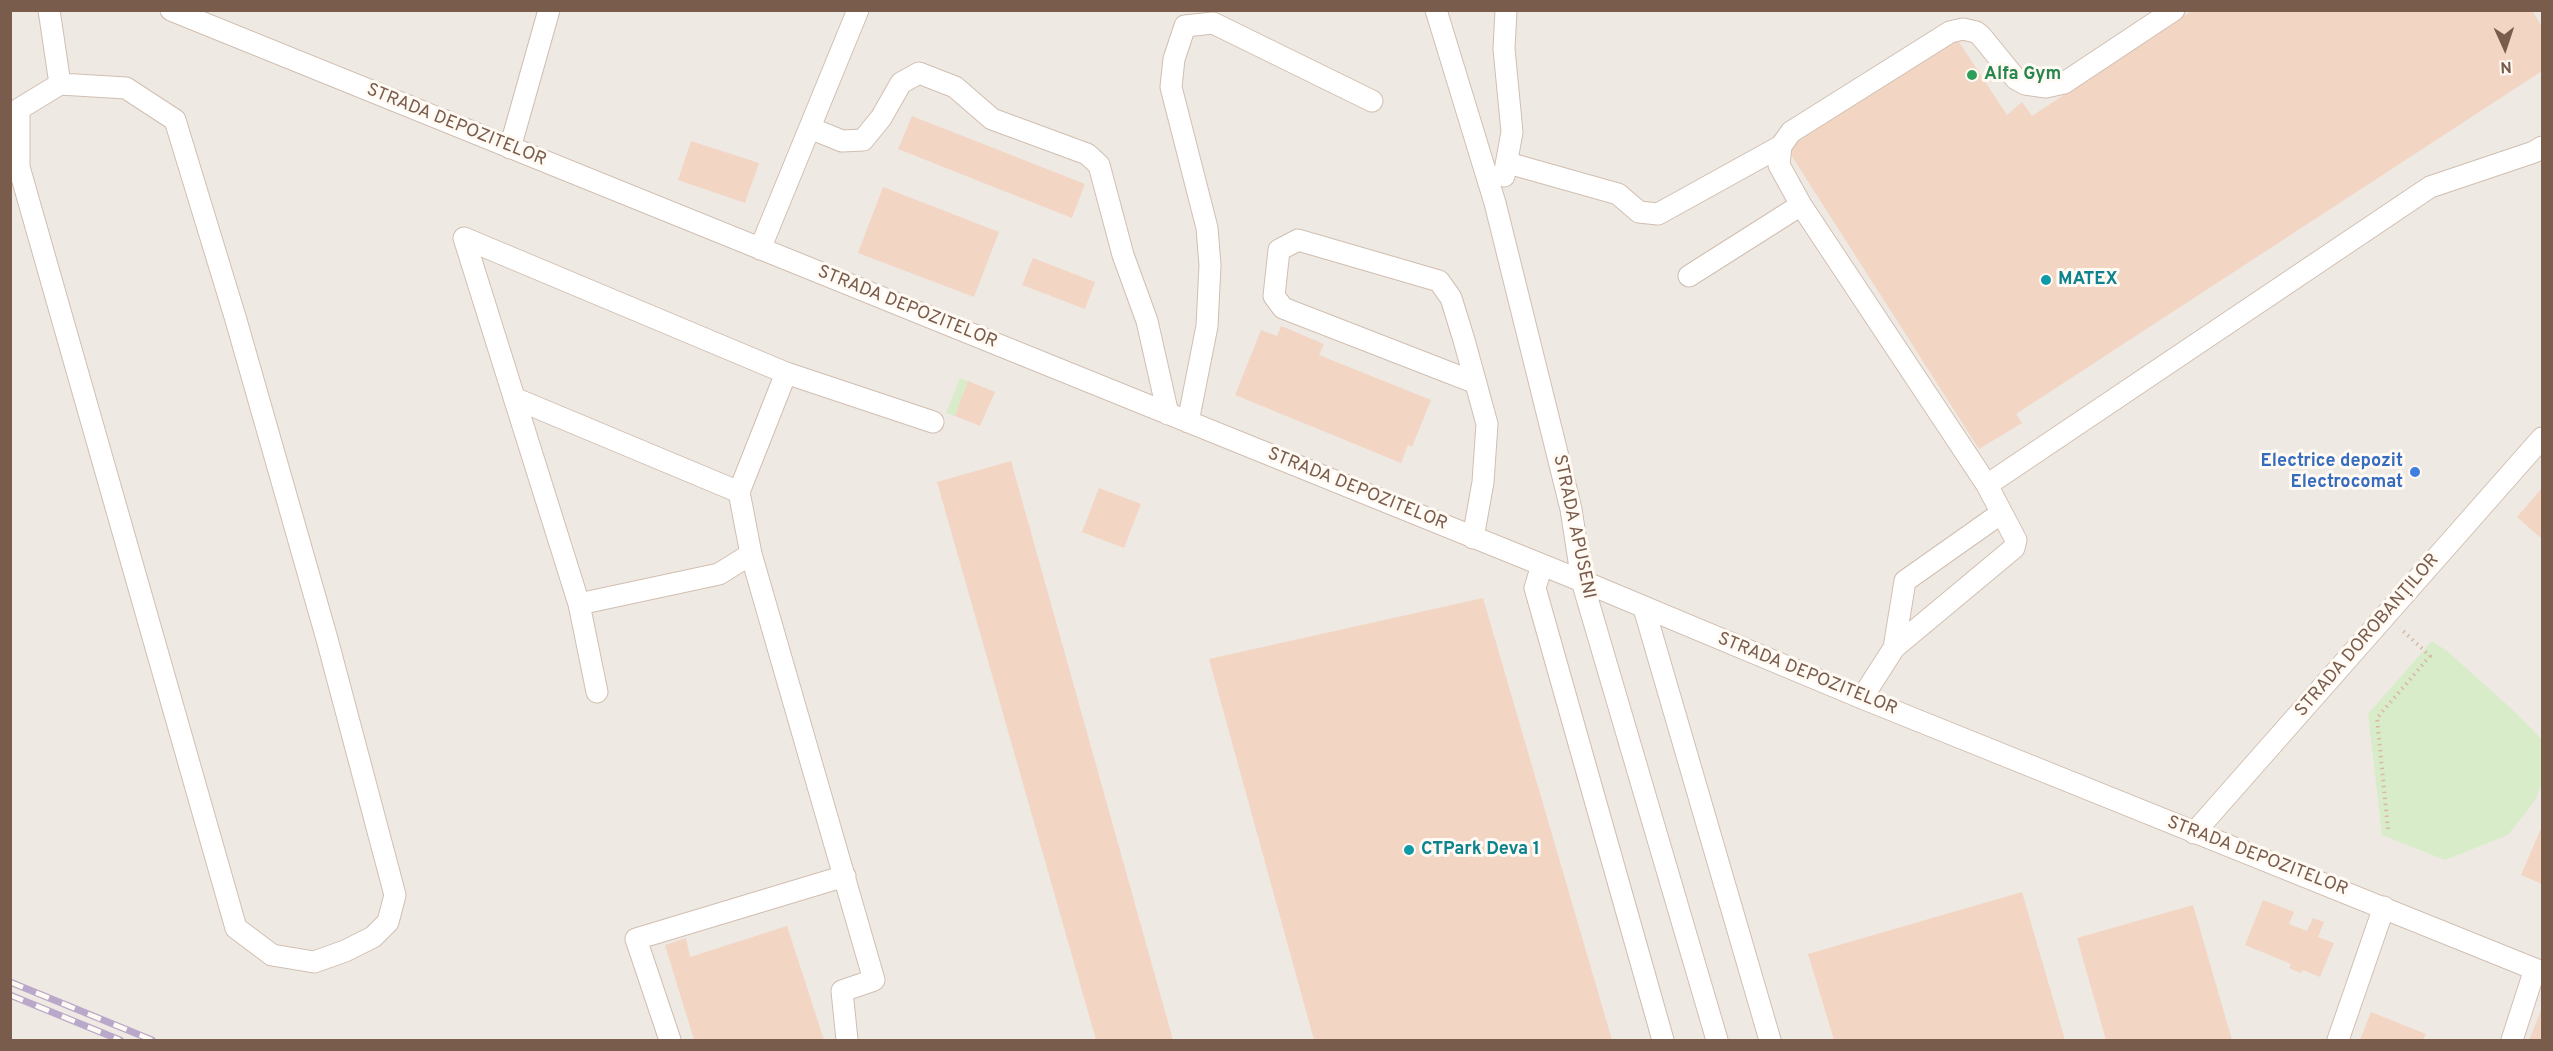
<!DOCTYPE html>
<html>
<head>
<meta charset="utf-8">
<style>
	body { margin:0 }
	#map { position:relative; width:2553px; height:1051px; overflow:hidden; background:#fdf6ec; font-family:Overpass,sans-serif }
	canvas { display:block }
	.frame { position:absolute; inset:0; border:12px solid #7a5c4d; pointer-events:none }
	.north { position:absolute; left:2475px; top:18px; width:60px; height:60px; -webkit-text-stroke:4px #fffaf3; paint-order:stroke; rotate:177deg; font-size:16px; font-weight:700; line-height:24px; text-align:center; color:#7a5c4d }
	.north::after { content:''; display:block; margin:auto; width:21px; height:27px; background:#7a5c4d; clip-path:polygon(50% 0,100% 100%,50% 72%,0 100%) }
</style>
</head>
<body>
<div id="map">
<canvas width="2553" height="1051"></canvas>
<div class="frame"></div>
<div class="north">N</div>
</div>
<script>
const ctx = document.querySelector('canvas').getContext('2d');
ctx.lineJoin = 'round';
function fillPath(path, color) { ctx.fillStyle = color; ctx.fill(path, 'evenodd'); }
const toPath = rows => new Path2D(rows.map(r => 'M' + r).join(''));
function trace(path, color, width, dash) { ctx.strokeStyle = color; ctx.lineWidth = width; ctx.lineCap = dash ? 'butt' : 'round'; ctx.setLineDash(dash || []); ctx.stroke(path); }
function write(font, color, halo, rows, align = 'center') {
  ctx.font = font + ' Overpass,sans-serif'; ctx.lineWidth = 6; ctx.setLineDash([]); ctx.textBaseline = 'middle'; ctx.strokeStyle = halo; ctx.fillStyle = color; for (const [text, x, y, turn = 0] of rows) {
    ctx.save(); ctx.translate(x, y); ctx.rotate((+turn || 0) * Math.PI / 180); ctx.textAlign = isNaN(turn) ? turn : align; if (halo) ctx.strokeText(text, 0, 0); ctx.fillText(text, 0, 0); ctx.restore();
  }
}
fillPath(toPath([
	[11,11,2542,11,2542,1040,11,1040]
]), '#efe9e4');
fillPath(toPath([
	[960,378,968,381,955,416,946,413],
	[2432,641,2447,651,2516,713,2542,740,2542,782,2536,799,2508,835,2445,860,2382,835,2368,714]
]), '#d8ecc9');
fillPath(toPath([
	[2193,10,2532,10,2542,27,2542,71,2016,414,2022,423,1979,449,1786,147,1957,39,2007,115,2022,102,2032,116],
	[912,116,1085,184,1072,218,898,149],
	[691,141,759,163,745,203,678,180],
	[883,187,999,232,974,297,858,253],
	[1033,258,1095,282,1085,309,1022,285],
	[1281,326,1324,344,1319,355,1431,400,1412,447,1408,445,1401,463,1235,395,1261,330,1277,336],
	[968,381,995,392,980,426,955,416],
	[1011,461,1173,1040,1096,1040,937,482],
	[1099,488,1141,504,1124,548,1082,532],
	[2542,488,2542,539,2517,517],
	[1483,598,1612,1040,1314,1040,1209,659],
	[2542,826,2542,884,2521,875],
	[2022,892,2065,1040,1834,1040,1808,954],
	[2263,900,2294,912,2289,924,2307,931,2313,918,2324,922,2318,937,2334,943,2320,977,2303,970,2301,973,2289,968,2291,964,2245,945],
	[2193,905,2232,1040,2106,1040,2077,938],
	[787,926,824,1040,694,1040,665,945,686,938,690,957],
	[2542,1008,2542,1040,2529,1040],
	[2371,1012,2426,1034,2423,1040,2360,1040]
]), '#f3d5c3');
const minor = toPath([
	[49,10,60,84],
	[171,10,1582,581,1862,698,2542,972],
	[1436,10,1495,203,1571,509,1582,581,1717,1040],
	[60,84,126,88,175,120,236,320,327,639,395,895,388,922,373,937,345,951,314,962,272,955,236,928,19,167,19,109,60,84],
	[810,128,842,141,863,140,881,118,901,83,919,73,955,87,992,119,1087,154,1099,165,1123,255,1147,321,1168,414],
	[510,148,549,10],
	[1508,163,1618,194,1639,212,1658,214,1781,146],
	[1504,176,1512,132,1504,49,1506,10],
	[760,249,858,10],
	[1689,276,1801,205],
	[514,398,739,492],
	[1188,422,1207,326,1210,265,1207,228,1171,87,1174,59,1185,26,1213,23,1372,101],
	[1987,485,2430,187,2534,152,2542,147],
	[1473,538,1483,482,1487,424,1464,340,1451,298,1439,281,1298,240,1279,250,1274,296,1283,308,1476,383],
	[751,554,719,574,579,604,464,238,786,373],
	[1542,565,1535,588,1663,1040],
	[579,604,597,692],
	[1644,608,1770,1040],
	[1894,648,1905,581,2000,514],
	[1862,698,1894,648,2014,548,2016,540,1987,485,1801,205,1779,165,1781,146,1791,132,1950,32,1963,29,1976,32,1981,36,2016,79,2025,84,2046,87,2064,83,2174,10],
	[2194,833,2542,438],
	[670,1040,636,939,845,876],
	[847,1040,842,991,874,980,751,554,739,492,786,373,933,422],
	[2338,1040,2384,907],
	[2512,1040,2535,969]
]);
trace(minor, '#d1beb0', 23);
trace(toPath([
	[2388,829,2377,718,2430,656,2400,628]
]), '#d9b8a5', 4, [1.5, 4.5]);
trace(minor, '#fff', 21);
const rail = toPath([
	[10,982,152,1040],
	[10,995,120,1040]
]);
trace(rail, '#b9a8c9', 7);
trace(rail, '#fffaf3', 4.5, [14]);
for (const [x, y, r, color] of [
	[1972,75,6,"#2e9e5b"],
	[2046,280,6,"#0f9aa8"],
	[2415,472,6,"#3f7fe0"],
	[1409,850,6,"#0f9aa8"]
]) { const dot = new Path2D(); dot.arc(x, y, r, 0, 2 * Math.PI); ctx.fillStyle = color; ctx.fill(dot); trace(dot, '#fffaf3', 2); }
write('bold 18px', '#27864d', '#fffaf3', [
	["Alfa Gym",1984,75]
], 'left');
write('18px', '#7a5c4d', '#fffaf3', [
	["STRADA DEPOZITELOR",456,126,22],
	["STRADA DEPOZITELOR",907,308,22],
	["STRADA DEPOZITELOR",1357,490,22],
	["STRADA APUSENI",1573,527,78],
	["STRADA DOROBANȚILOR",2368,636,-49],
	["STRADA DEPOZITELOR",1807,675,22],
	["STRADA DEPOZITELOR",2257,857,21]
]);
write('bold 18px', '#0d838f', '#fffaf3', [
	["MATEX",2058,280],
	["CTPark Deva 1",1421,850]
], 'left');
write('bold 18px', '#366cbe', '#fffaf3', [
	["Electrice depozit",2403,462],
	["Electrocomat",2403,483]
], 'right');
</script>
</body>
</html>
